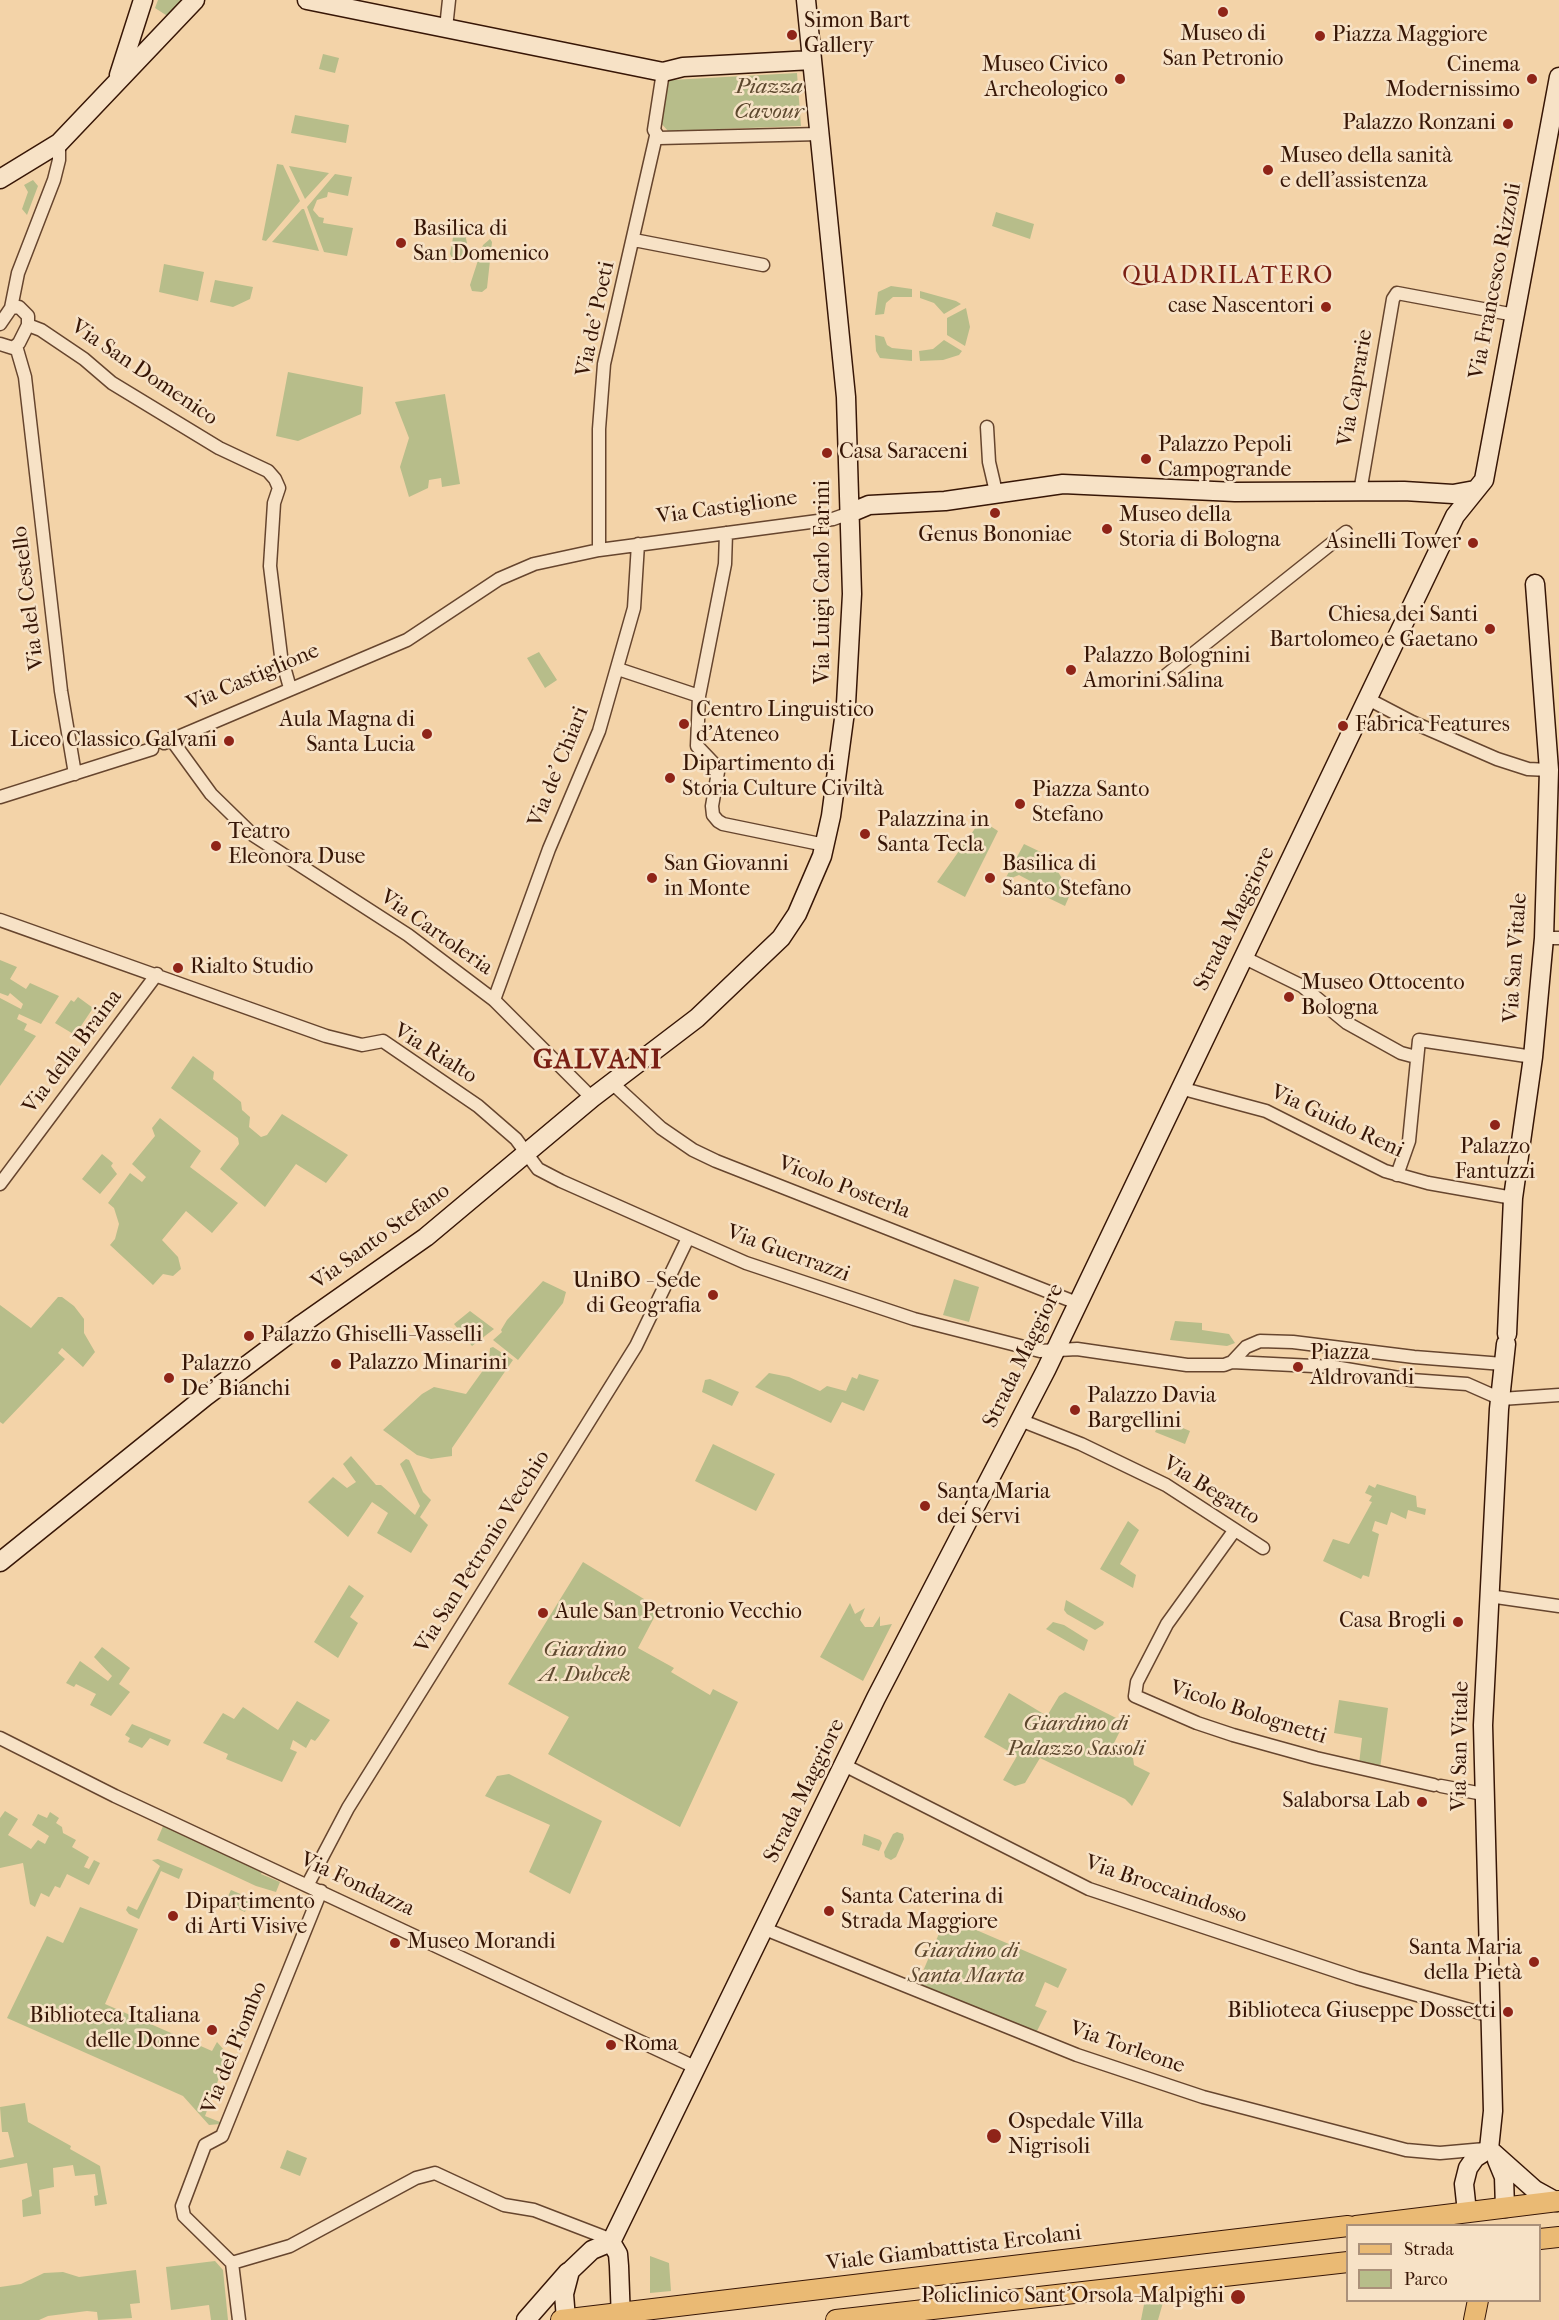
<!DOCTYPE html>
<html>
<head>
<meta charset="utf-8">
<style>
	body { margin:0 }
	#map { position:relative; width:1559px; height:2320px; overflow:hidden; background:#f3d3a8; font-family:"IM FELL French Canon",serif }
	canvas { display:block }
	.legend { position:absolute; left:1346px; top:2224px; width:195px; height:78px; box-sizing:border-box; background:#f7e2c6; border:2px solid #aa9079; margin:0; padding:8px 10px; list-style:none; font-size:18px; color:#371606 }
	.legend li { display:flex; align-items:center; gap:12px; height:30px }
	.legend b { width:30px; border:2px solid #aa9079 }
</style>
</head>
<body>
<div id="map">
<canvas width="1559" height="2320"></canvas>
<ul class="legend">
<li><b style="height:8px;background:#eaba74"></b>Strada</li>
<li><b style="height:16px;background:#b7bd8a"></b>Parco</li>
</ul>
</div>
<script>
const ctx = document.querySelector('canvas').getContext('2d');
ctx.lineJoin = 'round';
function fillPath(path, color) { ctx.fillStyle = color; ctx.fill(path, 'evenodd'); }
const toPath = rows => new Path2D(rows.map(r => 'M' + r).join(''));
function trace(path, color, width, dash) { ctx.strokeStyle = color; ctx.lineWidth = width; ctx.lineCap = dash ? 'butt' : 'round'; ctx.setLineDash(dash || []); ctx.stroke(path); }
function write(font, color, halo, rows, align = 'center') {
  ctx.font = font + ' "IM FELL French Canon",serif'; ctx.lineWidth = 5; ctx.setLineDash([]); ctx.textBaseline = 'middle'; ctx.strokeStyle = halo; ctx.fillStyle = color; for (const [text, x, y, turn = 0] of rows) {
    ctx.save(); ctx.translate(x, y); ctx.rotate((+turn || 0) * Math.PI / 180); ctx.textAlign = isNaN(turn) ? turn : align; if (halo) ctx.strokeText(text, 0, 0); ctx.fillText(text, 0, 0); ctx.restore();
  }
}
fillPath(toPath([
	[158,0,184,0,169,17,155,8],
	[323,54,339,58,335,73,319,69],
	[797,73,801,126,668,131,660,122,664,85,671,80],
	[295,115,349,125,346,143,291,133],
	[277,164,283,165,300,201,266,241,262,240],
	[289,166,329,173,305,199],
	[335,174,352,177,348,196,328,192,327,197,317,200,313,210,319,217,324,218,323,223,353,228,347,256,324,252,307,207],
	[33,180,38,186,27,215,22,209,28,192,24,185],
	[302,209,304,209,319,251,272,242],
	[996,212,1034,224,1030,239,992,226],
	[454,232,465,234,467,243,463,257,455,263,450,254],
	[490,239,492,242,487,288,482,292,472,291,470,285,483,245],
	[164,264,204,272,198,301,159,292],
	[215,280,253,287,250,299,233,307,210,302],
	[891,286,912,289,912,297,893,297,886,303,884,314,875,315,878,292],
	[920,291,956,301,961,304,944,314,934,303,920,298],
	[966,308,970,327,965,346,947,335,947,318],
	[875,335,884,337,887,345,892,348,912,350,912,361,880,358,876,351],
	[944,340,962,351,959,355,943,360,920,361,919,351,933,349],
	[288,372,363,387,361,414,298,441,276,436],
	[445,394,460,484,442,487,441,478,429,480,428,488,409,497,400,467,409,438,395,402],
	[539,652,557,680,545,688,527,658],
	[981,820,998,831,965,897,937,882],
	[1024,844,1047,855,1071,892,1065,906,1036,892,1034,883,1019,875,1004,881],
	[0,960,17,967,10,979,26,989,30,983,59,996,41,1024,19,1014,17,1019,27,1024,24,1030,36,1036,0,1086,0,998,21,1009,23,1004,10,993,8,996,0,993],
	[78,997,93,1008,75,1035,55,1023,71,1000,74,1002],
	[193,1056,214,1072,213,1079,241,1102,242,1110,250,1117,249,1127,261,1137,267,1135,282,1114,348,1155,326,1183,296,1164,265,1207,220,1169,239,1144,238,1138,171,1088],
	[160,1118,201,1151,190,1167,238,1203,212,1233,186,1211,162,1240,178,1257,181,1269,173,1276,163,1274,153,1285,110,1245,115,1239,119,1224,114,1208,108,1203,130,1173,142,1182,146,1177,132,1164,155,1136,152,1128],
	[102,1154,113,1163,111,1166,117,1174,100,1194,82,1179],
	[954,1279,979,1287,969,1322,943,1315],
	[543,1281,566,1292,563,1303,518,1360,493,1340,502,1332,501,1330,507,1320],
	[58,1297,62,1297,74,1306,84,1319,84,1333,95,1352,83,1367,62,1348,58,1353,65,1359,3,1424,0,1422,0,1305,31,1328],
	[470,1311,494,1329,472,1346,454,1324],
	[1175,1321,1202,1323,1202,1330,1229,1334,1235,1343,1227,1346,1170,1340],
	[493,1347,513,1360,452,1448,452,1456,431,1459,417,1455,383,1430,422,1394,434,1387,466,1394,489,1362,490,1348],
	[769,1373,789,1377,820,1391,827,1386,846,1391,852,1377,857,1379,859,1374,879,1380,864,1411,842,1402,831,1423,755,1387],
	[710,1379,739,1392,732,1406,702,1392,705,1380],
	[1161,1419,1190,1431,1185,1444,1155,1432],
	[713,1444,775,1474,756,1511,695,1481],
	[351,1456,376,1485,381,1485,415,1515,420,1506,400,1464,406,1459,409,1460,423,1492,431,1500,420,1517,428,1525,411,1553,377,1533,388,1513,372,1502,348,1537,308,1502,333,1477,347,1488,356,1482,343,1464],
	[1377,1484,1416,1496,1417,1507,1426,1509,1425,1515,1408,1510,1406,1519,1391,1512,1387,1525,1375,1521,1372,1531,1379,1534,1369,1577,1363,1575,1361,1579,1323,1561,1333,1539,1349,1544,1372,1502,1369,1501,1372,1496,1365,1493,1369,1485,1375,1488],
	[1128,1521,1139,1530,1120,1564,1136,1575,1133,1588,1100,1569],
	[583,1562,644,1599,641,1605,656,1614,638,1648,674,1668,671,1672,710,1695,713,1689,738,1702,680,1827,548,1754,569,1717,508,1684],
	[349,1585,364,1596,350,1617,358,1623,338,1658,314,1642],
	[1066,1600,1104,1622,1103,1625,1095,1630,1067,1614,1064,1610],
	[850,1603,855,1614,865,1608,860,1620,865,1627,873,1627,880,1616,880,1626,892,1624,863,1681,820,1657],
	[1053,1622,1064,1625,1088,1640,1084,1651,1046,1629],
	[102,1647,130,1668,119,1684,130,1692,111,1716,90,1705,96,1694,76,1684,74,1687,66,1683,80,1661,108,1681,112,1676,94,1657],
	[1065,1692,1120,1720,1121,1729,1112,1747,1133,1758,1134,1765,1150,1773,1132,1806,1125,1799,1040,1758,1025,1783,1015,1786,1003,1780,1017,1756,984,1737,1009,1693,1047,1716,1059,1696],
	[1339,1700,1388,1708,1380,1769,1359,1764,1362,1738,1334,1733],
	[297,1701,330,1720,319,1736,315,1741,311,1739,306,1748,293,1740,290,1749,297,1752,282,1782,226,1759,228,1754,203,1743,223,1713,234,1719,243,1707,278,1730],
	[132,1724,171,1740,168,1746,150,1738,142,1748,128,1742,130,1738,125,1735],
	[509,1774,602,1821,570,1894,529,1872,550,1825,485,1796,497,1776],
	[5,1811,18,1819,8,1835,31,1849,38,1840,45,1844,49,1836,32,1825,38,1814,47,1818,50,1812,59,1818,56,1823,62,1827,63,1833,76,1840,72,1847,89,1857,84,1867,89,1869,94,1860,100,1863,89,1885,67,1874,60,1888,55,1886,49,1897,41,1893,35,1907,30,1904,23,1863,0,1868,0,1818],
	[164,1824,264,1867,261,1874,280,1882,276,1892,256,1886,157,1840],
	[897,1832,903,1834,904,1839,896,1857,891,1860,885,1857,884,1852,893,1834],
	[864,1834,880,1840,882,1843,879,1851,862,1845],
	[158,1859,183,1869,179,1879,161,1871,139,1919,129,1914,126,1910,128,1906,137,1910,160,1866,152,1860],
	[231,1890,250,1898,245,1912,229,1905,230,1902,226,1900],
	[80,1907,138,1929,105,2004,212,2051,217,2042,224,2050,227,2056,205,2116,220,2122,220,2124,209,2125,183,2096,7,2018,47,1936,63,1943],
	[946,1917,1067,1969,1058,1988,1045,1982,1035,2006,1047,2011,1036,2033,918,1983],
	[25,2103,28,2122,71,2146,70,2149,100,2166,107,2204,95,2206,94,2196,98,2195,95,2174,75,2176,73,2165,53,2168,54,2187,39,2190,41,2214,23,2217,22,2200,32,2196,27,2163,0,2168,0,2160,14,2157,8,2132,2,2132,0,2107],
	[287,2150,307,2158,300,2176,280,2168],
	[650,2256,669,2263,671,2291,650,2293],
	[215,2261,223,2270,228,2320,211,2320,209,2305,171,2310,166,2267],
	[136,2270,140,2303,130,2304,132,2318,98,2320,97,2312,87,2311,48,2316,39,2320,0,2320,0,2287,21,2284,44,2273,63,2272,79,2277],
	[1166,2292,1158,2320,1141,2320,1146,2294]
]), '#b7bd8a');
const street = toPath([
	[446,28,449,0],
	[663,72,654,130,659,138,819,134],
	[634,240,763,265],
	[11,308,18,273,54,180,59,160,59,143],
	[0,324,11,308,19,307,28,316,28,325,19,343,13,348,0,344],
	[28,325,41,330,84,359,112,383,219,448,268,471,275,479,279,488,274,503,270,566,281,656,290,688],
	[16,346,25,377,61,691,75,774],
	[987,427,989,462,996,492],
	[1360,492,1393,299,1397,293,1515,315],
	[599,550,599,429,604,364,656,136],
	[618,669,699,696,725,564,726,533],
	[1160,680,1346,532],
	[699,696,697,746,716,766,718,772,712,806,713,815,718,821,723,824,825,845],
	[1368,699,1412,722,1497,759,1528,769,1549,770],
	[171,739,211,794,253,835,408,935,494,1000,592,1098],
	[164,743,407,640,499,579,534,564,599,550,833,519,850,513],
	[0,797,152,749],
	[0,920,326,1036,362,1045,383,1041,478,1106,516,1139,538,1169,561,1181,746,1263,914,1319,1040,1351,1077,1349,1187,1365,1224,1365,1232,1362,1246,1347,1260,1341,1293,1342,1414,1357,1503,1364],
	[1544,938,1559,938],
	[1243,957,1302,986,1347,1023,1401,1053,1416,1057],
	[494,1000,549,849,599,731,634,608,638,544],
	[612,1083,661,1128,693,1150,716,1161,1077,1303],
	[1180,1088,1266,1111,1385,1171,1428,1183,1513,1198],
	[1397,1175,1409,1141,1419,1040,1533,1057],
	[0,1184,157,974],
	[1232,1362,1334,1367,1411,1380,1467,1384,1501,1399,1559,1395],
	[1020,1420,1081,1444,1166,1485,1263,1548],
	[1234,1531,1167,1624,1137,1682,1135,1696,1197,1723,1233,1735,1316,1758,1434,1785],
	[1489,1596,1559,1606],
	[0,1738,115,1796,697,2068],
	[844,1765,1089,1889,1357,1978,1491,2016],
	[1441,1786,1483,1794],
	[308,1884,348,1808,636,1346,688,1238],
	[765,1929,1077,2055,1203,2097,1406,2150,1440,2153,1485,2149],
	[232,2263,290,2246,416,2178,435,2173,504,2205,534,2210,612,2240],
	[239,2320,232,2263,184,2216,182,2206,205,2145,222,2136,321,1891]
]);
const secondary = toPath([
	[307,0,663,72,683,67,812,60],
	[119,75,143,0],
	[0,179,59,143,195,0],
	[850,513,869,505,945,501,1063,484,1235,492,1404,491,1453,494,1475,490],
	[1507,1334,1513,1198,1533,1057,1544,938,1549,770,1535,584],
	[0,1562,206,1396,302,1324,426,1237,592,1098,697,1018,781,938,797,914,822,856,831,816,846,704,852,594,846,397,806,0],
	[1489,2149,1493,2111,1483,1725,1499,1409,1506,1344],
	[1489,2149,1535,2190,1557,2202],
	[1497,2160,1504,2177,1505,2208],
	[1467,2212,1464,2184,1468,2168,1475,2158,1489,2149],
	[611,2242,876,1698,1046,1370,1455,516,1484,480,1559,77],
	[611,2242,618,2254,619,2266,621,2320],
	[566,2319,564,2294,570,2271,592,2250,611,2242],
	[526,2320,568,2272]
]);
const primary = toPath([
	[1356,2226,1559,2201],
	[1540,2239,1559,2237],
	[561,2320,1348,2226],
	[836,2320,1348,2262],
	[1474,2320,1478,2300]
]);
trace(street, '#66452e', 15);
trace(secondary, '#371606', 21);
trace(primary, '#371606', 22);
trace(street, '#f7e2c6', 12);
trace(secondary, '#f7e2c6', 18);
trace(primary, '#eaba74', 20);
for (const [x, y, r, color] of [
	[1223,12,6,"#8f2418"],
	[792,35,6,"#8f2418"],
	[1320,36,6,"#8f2418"],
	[1120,79,6,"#8f2418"],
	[1532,79,6,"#8f2418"],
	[1508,124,6,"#8f2418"],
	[1268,170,6,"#8f2418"],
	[401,243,6,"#8f2418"],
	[1326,307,6,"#8f2418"],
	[827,453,6,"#8f2418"],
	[1146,459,6,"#8f2418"],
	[995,513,6,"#8f2418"],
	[1107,529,6,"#8f2418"],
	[1473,543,6,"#8f2418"],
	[1490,629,6,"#8f2418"],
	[1071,670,6,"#8f2418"],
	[684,724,6,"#8f2418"],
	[1343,726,6,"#8f2418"],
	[427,734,6,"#8f2418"],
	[229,741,6,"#8f2418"],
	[670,778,6,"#8f2418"],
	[1020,804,6,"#8f2418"],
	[865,834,6,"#8f2418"],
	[216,846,6,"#8f2418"],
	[652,878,6,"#8f2418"],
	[990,878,6,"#8f2418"],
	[178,968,6,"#8f2418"],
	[1289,997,6,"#8f2418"],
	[1495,1125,6,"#8f2418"],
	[713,1295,6,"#8f2418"],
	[249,1336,6,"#8f2418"],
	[336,1364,6,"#8f2418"],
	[1298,1367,6,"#8f2418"],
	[169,1378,6,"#8f2418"],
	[1075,1410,6,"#8f2418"],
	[925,1506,6,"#8f2418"],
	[543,1613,6,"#8f2418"],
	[1458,1622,6,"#8f2418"],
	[1422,1802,6,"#8f2418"],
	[829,1911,6,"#8f2418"],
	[173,1916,6,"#8f2418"],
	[395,1943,6,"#8f2418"],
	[1534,1962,6,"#8f2418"],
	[1508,2012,6,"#8f2418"],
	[212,2030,6,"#8f2418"],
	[611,2045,6,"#8f2418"],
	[994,2136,8,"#8f2418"],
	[1238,2297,8,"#8f2418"]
]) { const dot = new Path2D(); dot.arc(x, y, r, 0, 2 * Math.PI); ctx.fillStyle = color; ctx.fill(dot); trace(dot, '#f7e2c6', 2); }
write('22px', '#371606', '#f7e2c6', [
	["Simon Bart",804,22],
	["Gallery",804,47],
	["Museo di",1223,35,"center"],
	["San Petronio",1223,60,"center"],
	["Piazza Maggiore",1332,36],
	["Museo Civico",1108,66,"right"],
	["Archeologico",1108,91,"right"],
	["Cinema",1520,66,"right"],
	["Modernissimo",1520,91,"right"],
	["Palazzo Ronzani",1496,124,"right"],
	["Museo della sanità",1280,157],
	["e dell'assistenza",1280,182],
	["Basilica di",413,230],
	["San Domenico",413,255],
	["case Nascentori",1314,307,"right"],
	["Palazzo Pepoli",1158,446],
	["Campogrande",1158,471],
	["Casa Saraceni",839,453],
	["Museo della",1119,516],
	["Storia di Bologna",1119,541],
	["Genus Bononiae",995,536,"center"],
	["Asinelli Tower",1461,543,"right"],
	["Chiesa dei Santi",1478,616,"right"],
	["Bartolomeo e Gaetano",1478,641,"right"],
	["Palazzo Bolognini",1083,657],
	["Amorini Salina",1083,682],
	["Centro Linguistico",696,711],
	["d'Ateneo",696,736],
	["Aula Magna di",415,721,"right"],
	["Santa Lucia",415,746,"right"],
	["Fabrica Features",1355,726],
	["Liceo Classico Galvani",217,741,"right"],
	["Dipartimento di",682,765],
	["Storia Culture Civiltà",682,790],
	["Piazza Santo",1032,791],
	["Stefano",1032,816],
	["Palazzina in",877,821],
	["Santa Tecla",877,846],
	["Teatro",228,833],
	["Eleonora Duse",228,858],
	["San Giovanni",664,865],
	["in Monte",664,890],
	["Basilica di",1002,865],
	["Santo Stefano",1002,890],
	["Rialto Studio",190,968],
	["Museo Ottocento",1301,984],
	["Bologna",1301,1009],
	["Palazzo",1495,1148,"center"],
	["Fantuzzi",1495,1173,"center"],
	["UniBO - Sede",701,1282,"right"],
	["di Geografia",701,1307,"right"],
	["Palazzo Ghiselli-Vasselli",261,1336],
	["Piazza",1310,1354],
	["Aldrovandi",1310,1379],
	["Palazzo Minarini",348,1364],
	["Palazzo",181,1365],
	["De' Bianchi",181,1390],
	["Palazzo Davia",1087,1397],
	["Bargellini",1087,1422],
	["Santa Maria",937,1493],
	["dei Servi",937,1518],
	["Aule San Petronio Vecchio",555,1613],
	["Casa Brogli",1446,1622,"right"],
	["Salaborsa Lab",1410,1802,"right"],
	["Santa Caterina di",841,1898],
	["Strada Maggiore",841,1923],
	["Dipartimento",185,1903],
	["di Arti Visive",185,1928],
	["Museo Morandi",407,1943],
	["Santa Maria",1522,1949,"right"],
	["della Pietà",1522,1974,"right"],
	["Biblioteca Giuseppe Dossetti",1496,2012,"right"],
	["Biblioteca Italiana",200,2017,"right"],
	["delle Donne",200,2042,"right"],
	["Roma",623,2045],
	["Ospedale Villa",1008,2123],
	["Nigrisoli",1008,2148],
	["Policlinico Sant'Orsola-Malpighi",1224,2297,"right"]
], 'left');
write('italic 22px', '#5d482e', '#f7e2c6', [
	["Piazza",769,88],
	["Cavour",769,113],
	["Giardino",585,1651],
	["A. Dubcek",585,1676],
	["Giardino di",1076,1725],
	["Palazzo Sassoli",1076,1750],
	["Giardino di",966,1952],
	["Santa Marta",966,1977]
]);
write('22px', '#371606', '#f7e2c6', [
	["Via Francesco Rizzoli",1496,281,-79],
	["Via de' Poeti",596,319,-78],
	["Via San Domenico",144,373,34],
	["Via Caprarie",1356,388,-80],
	["Via Castiglione",727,508,-8],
	["Via Luigi Carlo Farini",824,582,-90],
	["Via del Cestello",29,598,-97],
	["Via Castiglione",253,678,-23],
	["Via de' Chiari",559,767,-68],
	["Strada Maggiore",1235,919,-64],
	["Via Cartoleria",436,933,35],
	["Via San Vitale",1516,958,-86],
	["Via della Braina",73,1052,-53],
	["Via Rialto",435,1054,32],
	["Via Guido Reni",1337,1122,25],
	["Vicolo Posterla",844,1188,21],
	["Via Santo Stefano",381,1237,-36],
	["Via Guerrazzi",788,1254,20],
	["Strada Maggiore",1024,1356,-64],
	["Via Begatto",1211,1491,32],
	["Via San Petronio Vecchio",483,1552,-58],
	["Vicolo Bolognetti",1248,1713,18],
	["Via San Vitale",1461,1746,-89],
	["Strada Maggiore",805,1791,-64],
	["Via Fondazza",357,1885,25],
	["Via Broccaindosso",1166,1890,19],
	["Via del Piombo",235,2048,-68],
	["Via Torleone",1127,2048,19],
	["Viale Giambattista Ercolani",954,2249,-7]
]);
ctx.letterSpacing = '1.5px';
write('24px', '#7a1f14', '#f7e2c6', [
	["QUADRILATERO",1228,277]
]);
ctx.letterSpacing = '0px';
ctx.letterSpacing = '1.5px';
write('bold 28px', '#7a1f14', '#f7e2c6', [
	["GALVANI",598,1061]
]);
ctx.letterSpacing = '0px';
</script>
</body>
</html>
